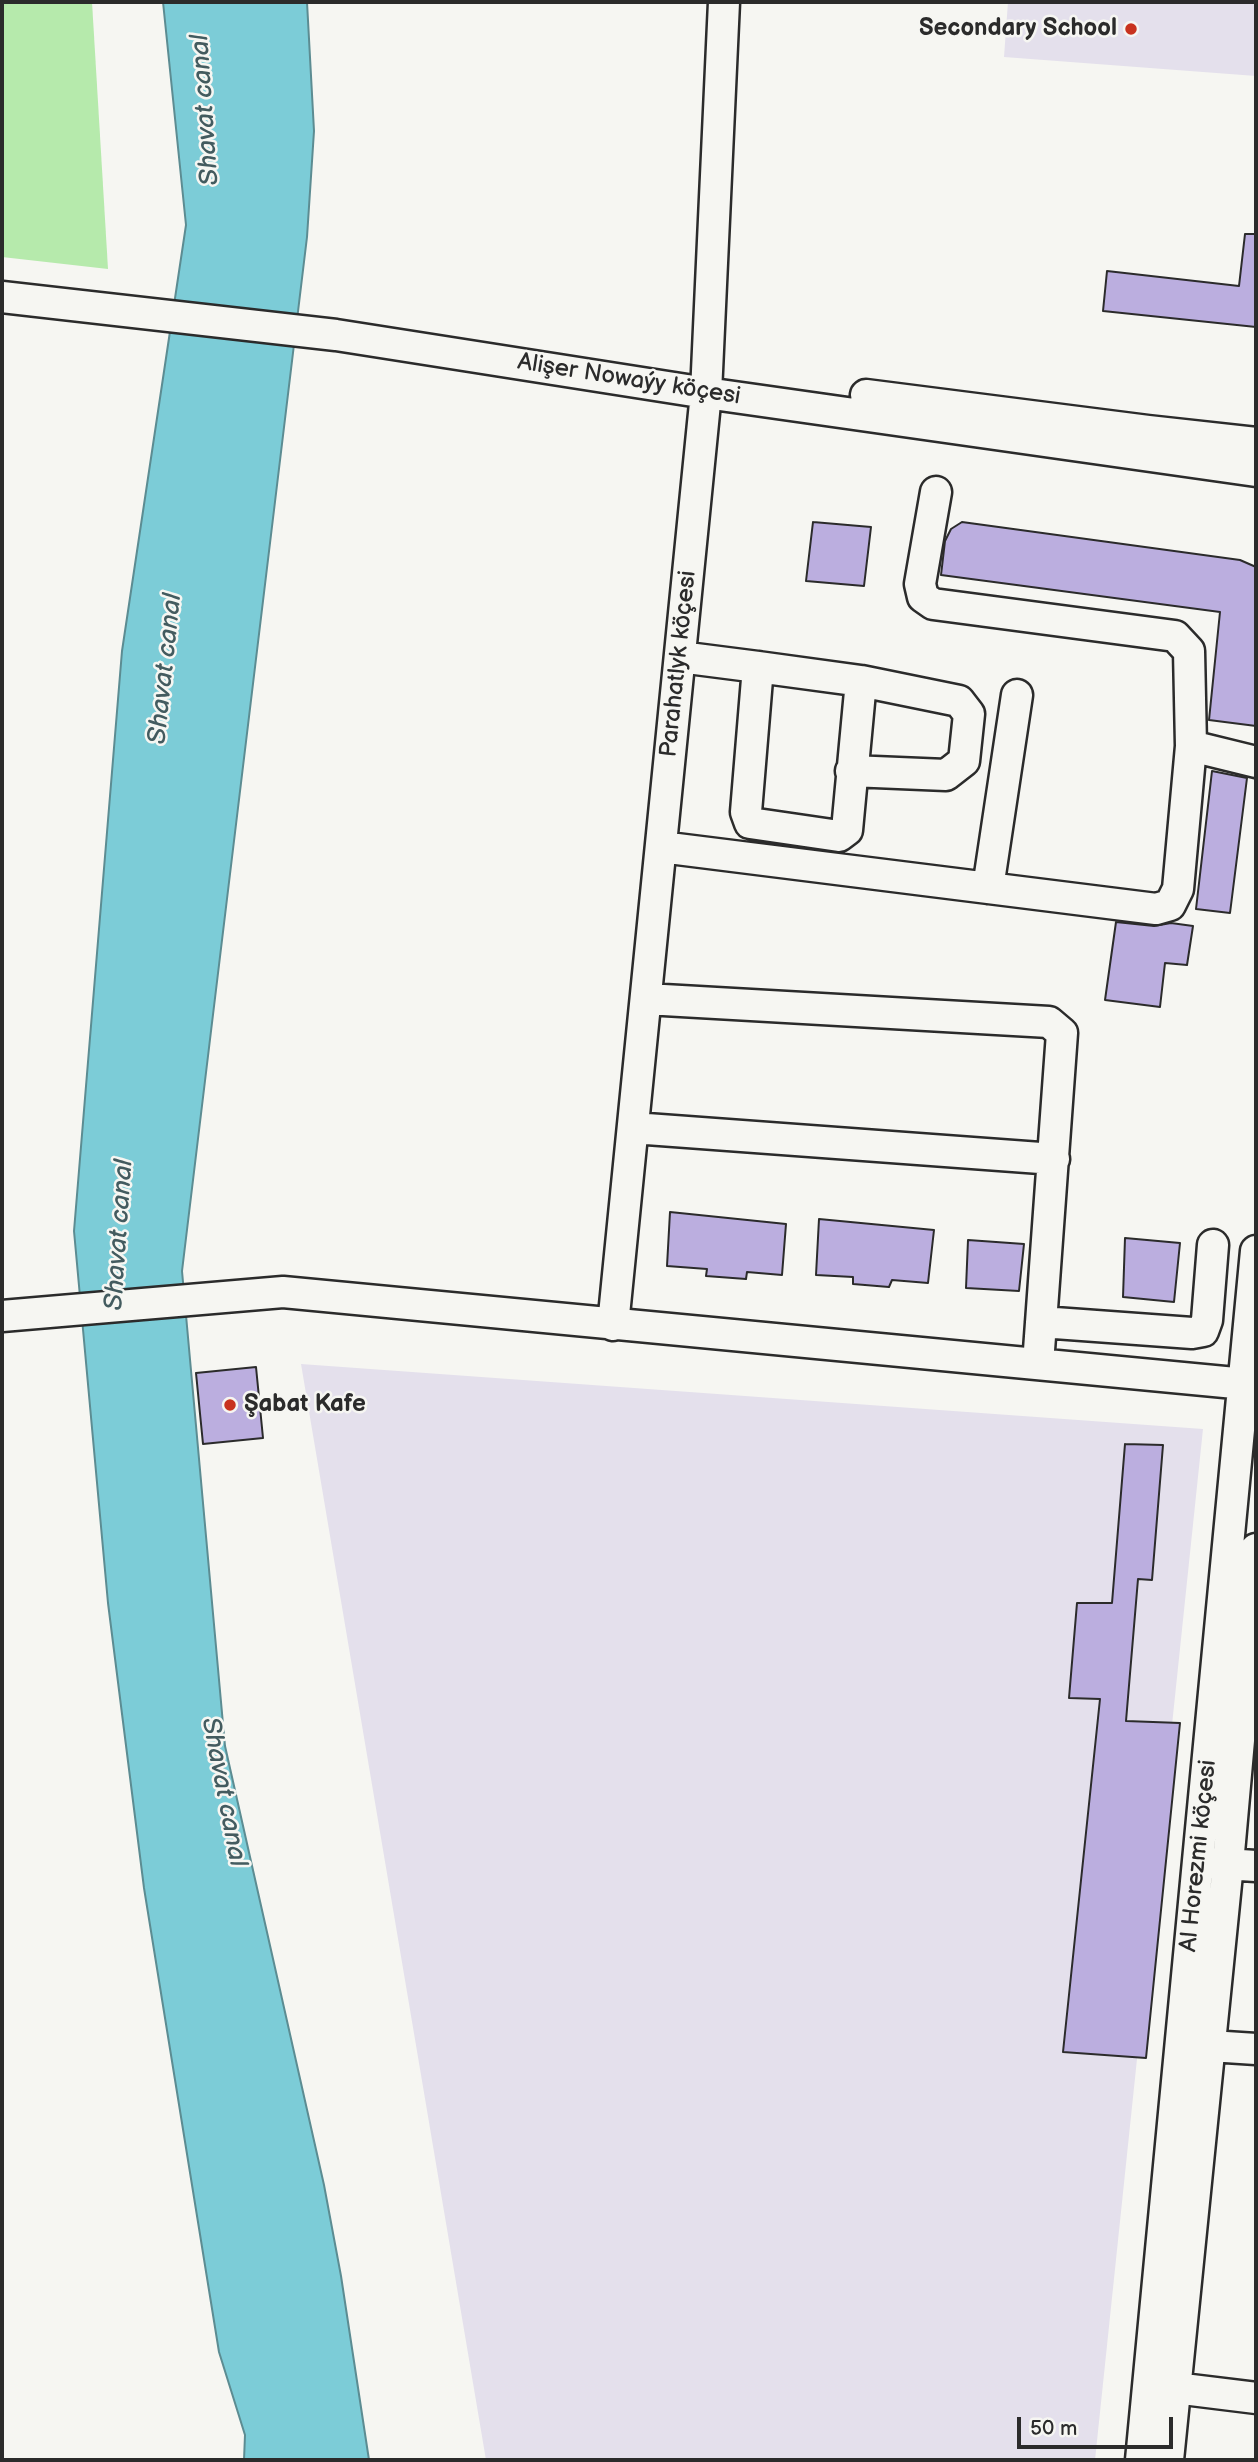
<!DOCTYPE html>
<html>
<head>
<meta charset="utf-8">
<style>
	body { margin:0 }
	#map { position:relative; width:1258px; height:2462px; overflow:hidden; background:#f6f6f2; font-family:"Balsamiq Sans",sans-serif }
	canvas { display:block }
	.frame { position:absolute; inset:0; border:4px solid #2b2b2b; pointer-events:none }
	.scale { position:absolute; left:1017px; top:2417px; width:156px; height:32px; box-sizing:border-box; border:4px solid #2b2b2b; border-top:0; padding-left:9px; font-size:21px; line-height:24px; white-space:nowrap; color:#2b2b2b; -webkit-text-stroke:5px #f6f6f2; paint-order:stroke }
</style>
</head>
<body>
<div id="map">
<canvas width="1258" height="2462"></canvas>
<div class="frame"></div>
<div class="scale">50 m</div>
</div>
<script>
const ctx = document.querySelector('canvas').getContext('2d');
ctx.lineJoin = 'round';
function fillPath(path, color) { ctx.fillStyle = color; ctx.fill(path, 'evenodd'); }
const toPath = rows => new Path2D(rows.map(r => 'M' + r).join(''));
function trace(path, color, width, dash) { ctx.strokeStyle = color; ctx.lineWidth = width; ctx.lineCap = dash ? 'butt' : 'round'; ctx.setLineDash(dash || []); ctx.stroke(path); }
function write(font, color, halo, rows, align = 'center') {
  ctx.font = font + ' "Balsamiq Sans",sans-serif'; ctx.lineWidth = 5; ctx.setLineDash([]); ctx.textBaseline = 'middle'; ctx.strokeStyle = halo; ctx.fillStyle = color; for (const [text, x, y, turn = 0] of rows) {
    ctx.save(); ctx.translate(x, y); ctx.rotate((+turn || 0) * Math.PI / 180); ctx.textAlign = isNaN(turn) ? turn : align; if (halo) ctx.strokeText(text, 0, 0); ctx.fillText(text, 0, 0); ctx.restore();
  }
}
fillPath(toPath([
	[1008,2,1256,2,1256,76,1004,57],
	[301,1364,1203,1429,1095,2460,486,2460]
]), '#e4e0ec');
fillPath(toPath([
	[2,2,92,2,108,269,2,257]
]), '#b6eaac');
const water = toPath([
	[163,2,307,2,314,131,307,237,182,1271,225,1746,324,2185,341,2276,369,2460,244,2460,245,2435,219,2352,144,1888,108,1603,74,1231,122,651,186,225,163,2]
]);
fillPath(water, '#7cccd7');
trace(water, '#5c8c92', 2);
const building = toPath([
	[1245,234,1256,234,1256,327,1103,311,1107,271,1239,286,1245,234],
	[813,522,871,527,864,586,806,581,813,522],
	[962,522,1240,560,1256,567,1256,726,1209,720,1220,612,941,575,945,541,951,529,962,522],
	[1212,771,1247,778,1230,913,1196,909,1212,771],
	[1116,922,1154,926,1171,923,1193,926,1187,965,1165,963,1160,1007,1105,1000,1116,922],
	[670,1212,786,1224,782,1275,747,1272,746,1279,706,1276,707,1269,667,1266,670,1212],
	[819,1219,934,1230,928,1283,892,1280,889,1287,853,1284,853,1277,816,1275,819,1219],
	[1125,1238,1180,1243,1174,1302,1123,1297,1125,1238],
	[968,1240,1024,1244,1019,1291,966,1288,968,1240],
	[256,1367,263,1438,203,1444,196,1373,256,1367],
	[1125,1444,1163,1445,1152,1580,1138,1579,1126,1721,1180,1723,1146,2058,1063,2052,1100,1699,1069,1698,1077,1603,1112,1603,1125,1444]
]);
fillPath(building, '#bbaedf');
trace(building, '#2b2b2b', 2);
const minor = toPath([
	[2,297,336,335,706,393,1256,471],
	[866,395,1148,431,1256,443],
	[936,492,920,584,923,597,933,604,1175,636,1189,651,1191,746,1256,762],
	[680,657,758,667,861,681,847,830,839,836,750,823,746,812,758,667],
	[851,771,946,775,964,761,969,714,959,701,861,681],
	[661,847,1156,909,1170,905,1178,889,1191,746],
	[988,888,1017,695],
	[646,999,1049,1022,1062,1033,1038,1364],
	[633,1128,1054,1159],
	[2,1316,283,1292,1256,1385],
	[1041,1322,1192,1333,1203,1331,1207,1320,1213,1245],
	[613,1325,706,393,724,2],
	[1209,1863,1256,1866],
	[1210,2046,1256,2049],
	[1175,2388,1256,2398],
	[1141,2460,1256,1251],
	[1168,2460,1228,1864,1256,1549]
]);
trace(minor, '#2b2b2b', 35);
trace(minor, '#f6f6f2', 30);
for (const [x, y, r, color] of [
	[1131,29,7,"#c8321e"],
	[230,1405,7,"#c8321e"]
]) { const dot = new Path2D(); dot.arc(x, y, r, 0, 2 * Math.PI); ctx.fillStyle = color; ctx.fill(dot); trace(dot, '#f6f6f2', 2.5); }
write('bold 24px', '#2b2b2b', '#f6f6f2', [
	["Secondary School",1117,29],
	["Şabat Kafe",244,1405,"left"]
], 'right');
write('24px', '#2b2b2b', '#f6f6f2', [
	["Alişer Nowaýy köçesi",629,380,9],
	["Parahatlyk köçesi",679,664,-84],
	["Al Horezmi köçesi",1199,1856,-84]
]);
write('italic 26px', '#435b5f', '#f6f6f2', [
	["Shavat canal",206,110,-94],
	["Shavat canal",166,669,-84],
	["Shavat canal",120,1235,-86],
	["Shavat canal",223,1792,79]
]);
</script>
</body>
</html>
